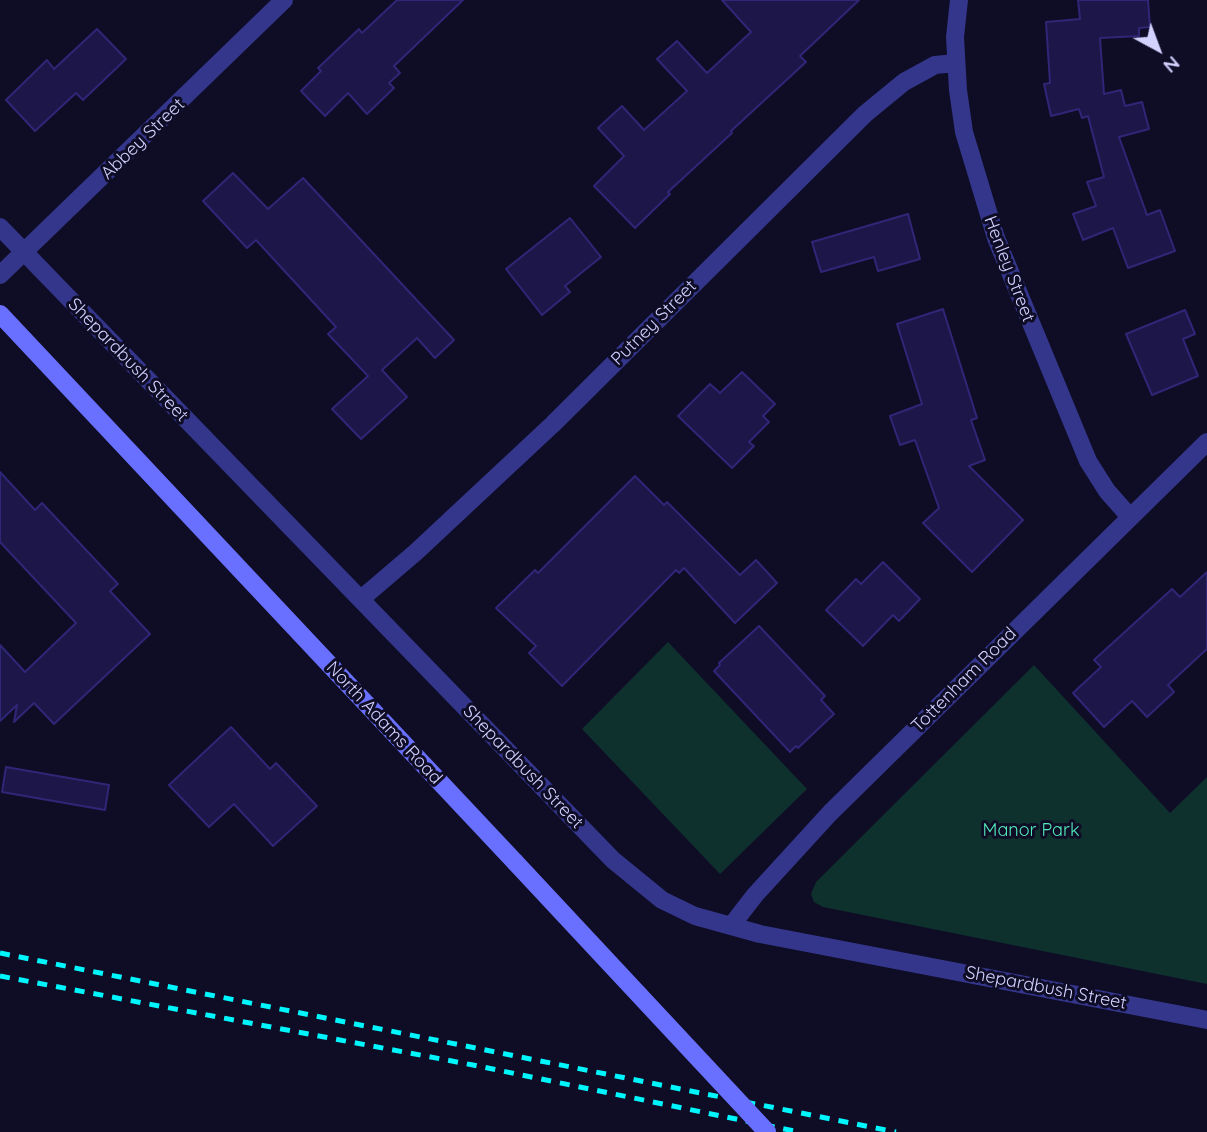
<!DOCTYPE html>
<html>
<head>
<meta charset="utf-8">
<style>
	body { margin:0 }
	#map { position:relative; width:1207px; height:1132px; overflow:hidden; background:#0f0c26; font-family:Quicksand,sans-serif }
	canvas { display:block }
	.north { position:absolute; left:1123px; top:14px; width:70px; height:70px; -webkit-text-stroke:5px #0f0c26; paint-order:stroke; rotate:139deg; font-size:19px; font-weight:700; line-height:28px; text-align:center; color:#d3d2ff }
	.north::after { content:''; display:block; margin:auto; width:24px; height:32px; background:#d3d2ff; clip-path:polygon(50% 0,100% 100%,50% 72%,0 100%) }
</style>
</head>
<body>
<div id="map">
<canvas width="1207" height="1132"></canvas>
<div class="north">N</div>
</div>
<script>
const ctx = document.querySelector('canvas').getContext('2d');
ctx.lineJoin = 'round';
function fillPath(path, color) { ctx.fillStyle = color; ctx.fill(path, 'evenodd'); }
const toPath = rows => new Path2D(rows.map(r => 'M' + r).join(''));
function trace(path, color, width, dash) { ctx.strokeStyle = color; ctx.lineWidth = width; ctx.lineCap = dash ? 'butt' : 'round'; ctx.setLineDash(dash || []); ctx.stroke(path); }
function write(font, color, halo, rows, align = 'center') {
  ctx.font = font + ' Quicksand,sans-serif'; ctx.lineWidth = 6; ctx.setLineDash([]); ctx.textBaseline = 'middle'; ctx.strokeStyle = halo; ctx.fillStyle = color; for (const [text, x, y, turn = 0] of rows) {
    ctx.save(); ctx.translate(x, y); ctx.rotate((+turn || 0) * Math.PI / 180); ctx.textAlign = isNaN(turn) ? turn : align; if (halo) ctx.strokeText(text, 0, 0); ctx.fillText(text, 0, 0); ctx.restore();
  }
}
fillPath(toPath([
	[668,642,807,789,720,874,582,729],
	[1034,665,1170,813,1207,777,1207,984,823,907,814,902,811,894,816,882]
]), '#0f312d');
const building = toPath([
	[397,0,463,0,394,66,400,73,389,83,394,88,367,114,348,93,325,116,301,91,321,71,318,68,359,29,362,33,397,0],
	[722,0,859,0,800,56,806,62,731,131,732,133,668,192,670,194,635,228,594,186,624,156,598,128,622,106,644,130,687,91,657,59,677,41,707,73,751,32,722,0],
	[1078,0,1148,0,1150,27,1139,28,1139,36,1100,38,1104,94,1121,90,1125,106,1142,102,1149,129,1119,137,1147,215,1160,210,1175,251,1128,268,1113,228,1083,240,1073,214,1096,206,1087,182,1104,177,1088,116,1082,118,1079,109,1051,116,1044,84,1050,83,1046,22,1080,19,1078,0],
	[97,29,126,59,83,100,76,93,35,131,6,100,47,60,54,69,97,29],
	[233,173,268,209,303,178,454,340,435,358,417,338,382,370,407,397,361,439,332,409,368,376,328,334,336,327,256,240,247,248,203,201,233,173],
	[908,214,920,259,878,271,874,257,821,272,812,242,908,214],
	[570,218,601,257,565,286,570,292,542,315,506,269,570,218],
	[943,309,977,418,971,420,985,460,969,466,1023,520,972,572,923,523,939,508,915,440,900,445,890,416,922,404,897,324,943,309],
	[1185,310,1195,334,1183,339,1198,376,1152,395,1126,334,1185,310],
	[742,372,775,404,763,416,769,422,749,442,754,446,732,468,678,416,710,384,720,393,742,372],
	[0,472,35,510,42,503,118,584,110,591,150,634,54,724,34,703,14,722,17,705,0,721,0,645,25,672,76,623,0,542,0,472],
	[635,476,664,505,667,502,740,575,756,560,777,583,735,623,684,568,679,573,676,570,562,686,529,653,536,646,496,608,535,570,538,573,635,476],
	[883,562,920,599,899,621,893,615,863,646,826,610,856,579,861,584,883,562],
	[1207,572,1207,649,1168,685,1174,692,1147,717,1132,701,1104,727,1073,693,1101,667,1094,660,1172,589,1180,597,1207,572],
	[759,626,825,696,821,700,834,714,798,748,796,746,790,752,714,671,720,665,719,663,759,626],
	[231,727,270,769,276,763,317,806,273,846,234,804,209,827,169,785,231,727],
	[6,767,109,785,105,810,2,792,6,767]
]);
fillPath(building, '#1d1749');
trace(building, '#302677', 2);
trace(toPath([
	[959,0,955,37,958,90,964,132,996,238,1088,461,1107,491,1130,517],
	[0,227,613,860,662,900,695,916,760,934,1207,1020],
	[0,275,284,0],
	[361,599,416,552,553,424,865,114,904,82,935,65,955,63],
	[731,926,755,895,830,813,1207,442]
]), '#33368a', 18);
trace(toPath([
	[0,314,515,862]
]), '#6970ff', 18);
trace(toPath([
	[0,953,896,1132],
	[0,976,473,1065,799,1132]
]), '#00f6fd', 5, [10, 9]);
trace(toPath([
	[515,862,767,1132]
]), '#6970ff', 18);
write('18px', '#d3d2ff', '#0f0c26', [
	["Abbey Street",143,139,-44],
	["Henley Street",1009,269,69],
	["Putney Street",654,323,-45],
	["Shepardbush Street",128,360,46],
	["Tottenham Road",964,680,-45],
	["North Adams Road",384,723,47],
	["Shepardbush Street",523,767,46],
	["Shepardbush Street",1046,988,11]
]);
write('18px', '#51ebba', '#0f0c26', [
	["Manor Park",1031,831]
]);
</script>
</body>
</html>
